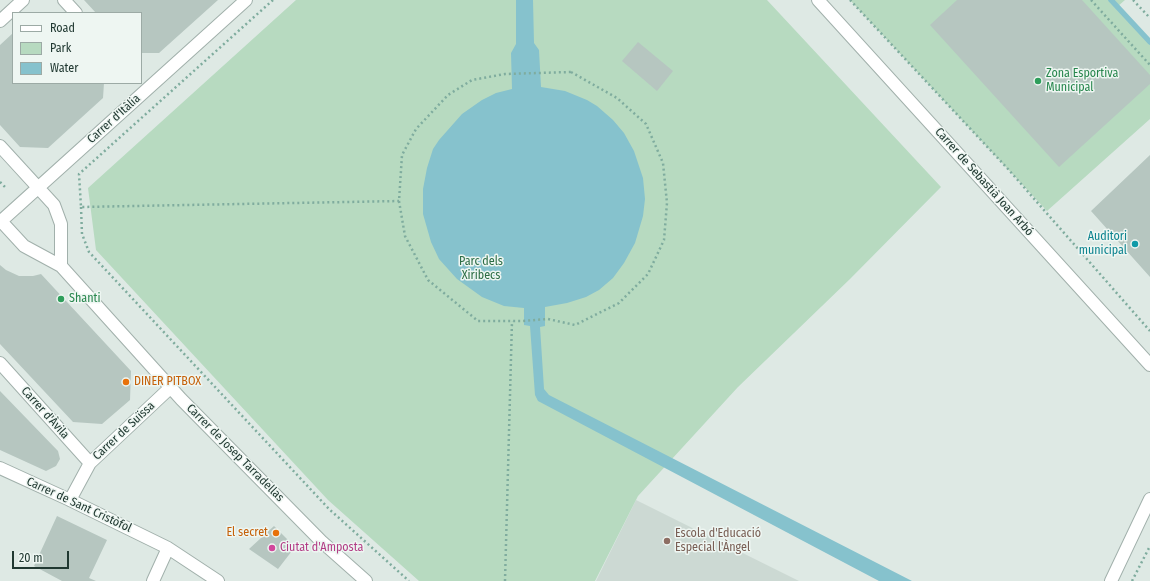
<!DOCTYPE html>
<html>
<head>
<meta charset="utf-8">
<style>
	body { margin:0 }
	#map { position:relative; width:1150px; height:581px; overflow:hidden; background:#dee9e4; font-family:"Fira Sans Condensed",sans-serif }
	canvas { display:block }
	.legend { position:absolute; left:12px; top:12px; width:130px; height:72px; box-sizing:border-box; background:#eef6f2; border:1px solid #9caaa5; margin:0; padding:5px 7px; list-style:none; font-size:12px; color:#203831 }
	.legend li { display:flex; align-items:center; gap:8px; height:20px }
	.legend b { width:20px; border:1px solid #9caaa5 }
	.scale { position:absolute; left:12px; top:551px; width:57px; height:18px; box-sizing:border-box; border:2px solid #203831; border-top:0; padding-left:5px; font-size:12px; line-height:14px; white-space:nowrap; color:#203831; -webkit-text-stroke:3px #eef6f2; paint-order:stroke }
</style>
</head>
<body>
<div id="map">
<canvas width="1150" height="581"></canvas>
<ul class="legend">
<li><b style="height:5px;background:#fff"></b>Road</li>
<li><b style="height:11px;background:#b7dac0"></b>Park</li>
<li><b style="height:11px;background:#86c2cd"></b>Water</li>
</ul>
<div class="scale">20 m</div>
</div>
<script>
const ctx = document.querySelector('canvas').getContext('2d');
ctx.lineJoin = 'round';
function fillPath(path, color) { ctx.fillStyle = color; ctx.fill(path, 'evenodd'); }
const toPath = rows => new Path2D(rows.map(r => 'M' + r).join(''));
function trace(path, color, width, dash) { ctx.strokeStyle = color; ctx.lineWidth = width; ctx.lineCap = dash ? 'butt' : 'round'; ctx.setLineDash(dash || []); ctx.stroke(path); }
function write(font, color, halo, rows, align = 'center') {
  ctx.font = font + ' "Fira Sans Condensed",sans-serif'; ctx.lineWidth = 3; ctx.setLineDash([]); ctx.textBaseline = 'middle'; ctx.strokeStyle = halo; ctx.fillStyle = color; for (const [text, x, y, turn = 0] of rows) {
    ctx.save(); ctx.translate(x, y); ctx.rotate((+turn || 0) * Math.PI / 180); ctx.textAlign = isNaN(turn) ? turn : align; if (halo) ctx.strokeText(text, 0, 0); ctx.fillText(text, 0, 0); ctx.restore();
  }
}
fillPath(toPath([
	[636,500,799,581,596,581]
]), '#ccd9d3');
fillPath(toPath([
	[296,0,767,0,941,187,850,279,738,387,638,496,595,581,419,581,328,500,96,250,88,188],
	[850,0,1125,0,1117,7,1150,43,1150,119,1047,211]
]), '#b7dac0');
fillPath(toPath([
	[516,0,533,0,534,43,539,50,541,87,565,91,587,100,597,106,613,120,624,133,634,151,643,178,645,199,643,216,635,243,624,263,613,278,599,290,586,297,567,303,545,307,545,326,540,327,544,389,549,395,912,581,879,581,538,401,535,395,530,326,524,325,524,308,504,306,482,297,457,279,439,259,431,242,423,214,423,189,427,168,433,149,439,140,462,114,482,100,496,93,512,89,511,53,516,44]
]), '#86c2cd');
trace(toPath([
	[1111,0,1150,42]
]), '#86c2cd', 5.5);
fillPath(toPath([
	[84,0,218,0,159,53,141,53,141,13,96,13],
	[957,0,1082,0,1150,75,1150,84,1059,167,930,25],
	[13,33,13,83,104,83,103,98,48,148,20,147,0,125,0,45],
	[638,42,673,71,657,91,622,61],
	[1150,155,1150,277,1091,211],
	[0,265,6,270,19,276,33,276,41,274,131,371,130,400,102,424,73,422,0,344],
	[0,391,58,451,60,459,56,466,46,471,0,450],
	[57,516,107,540,89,578,96,581,62,581,34,566],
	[274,526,295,547,278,569,249,549]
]), '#b6c6c0');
const minor = toPath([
	[64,0,76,13],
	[818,0,1150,365],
	[0,21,23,0],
	[0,146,54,205,61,224,61,266],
	[0,220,24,246,61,266,181,399,321,541,366,581],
	[0,222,246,0],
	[0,363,90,463],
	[0,468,70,500,168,548,218,581],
	[70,500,90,463,171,387],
	[153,581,168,548],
	[1111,581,1150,499]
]);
trace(minor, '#a1b0ab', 14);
trace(toPath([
	[273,0,79,174,81,207,399,201],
	[850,0,1008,169,1150,331],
	[1091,0,1150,65],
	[1133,0,1150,18],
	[571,72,617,98,646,124,663,163,667,203,664,240,648,274,619,303,575,325,548,319,522,321,478,321,428,280,405,236,399,201,402,155,416,129,448,95,472,80,505,74,571,72],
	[0,182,7,189],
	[81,207,82,234,89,252,329,509,409,581],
	[505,581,512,321],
	[1132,581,1150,546]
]), '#7fac9e', 2.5, [2, 3]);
trace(minor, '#fff', 12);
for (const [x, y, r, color] of [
	[1038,81,4,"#2e9e5b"],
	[1135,244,4,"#0f9aa8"],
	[61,299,4,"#2e9e5b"],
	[126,382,4,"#e8710a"],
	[276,533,4,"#e8710a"],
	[667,541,4,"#8d6e63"],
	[272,548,4,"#d1479c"]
]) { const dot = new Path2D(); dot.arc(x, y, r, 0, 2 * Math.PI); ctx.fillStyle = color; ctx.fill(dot); trace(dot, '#eef6f2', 1.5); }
write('12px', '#27864d', '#eef6f2', [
	["Zona Esportiva",1046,74],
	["Municipal",1046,88],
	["Shanti",69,299]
], 'left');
write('12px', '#203831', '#eef6f2', [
	["Carrer d'Itàlia",114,119,-42],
	["Carrer de Sebastià Joan Arbó",984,182,48],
	["Carrer d'Àvila",45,413,48],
	["Carrer de Suïssa",124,431,-43],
	["Carrer de Josep Tarradellas",235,453,45],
	["Carrer de Sant Cristòfol",79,505,25]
]);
write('12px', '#0d838f', '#eef6f2', [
	["Auditori",1127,237],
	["municipal",1127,251]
], 'right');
write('12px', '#2c6d45', '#eef6f2', [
	["Parc dels",481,262],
	["Xiribecs",481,276]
]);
write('12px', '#c56008', '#eef6f2', [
	["DINER PITBOX",134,382],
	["El secret",268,533,"right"]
], 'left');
write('12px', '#785e54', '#eef6f2', [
	["Escola d'Educació",675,534],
	["Especial l'Àngel",675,548]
], 'left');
write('12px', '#b23c85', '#eef6f2', [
	["Ciutat d'Amposta",280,548]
], 'left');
</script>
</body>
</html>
